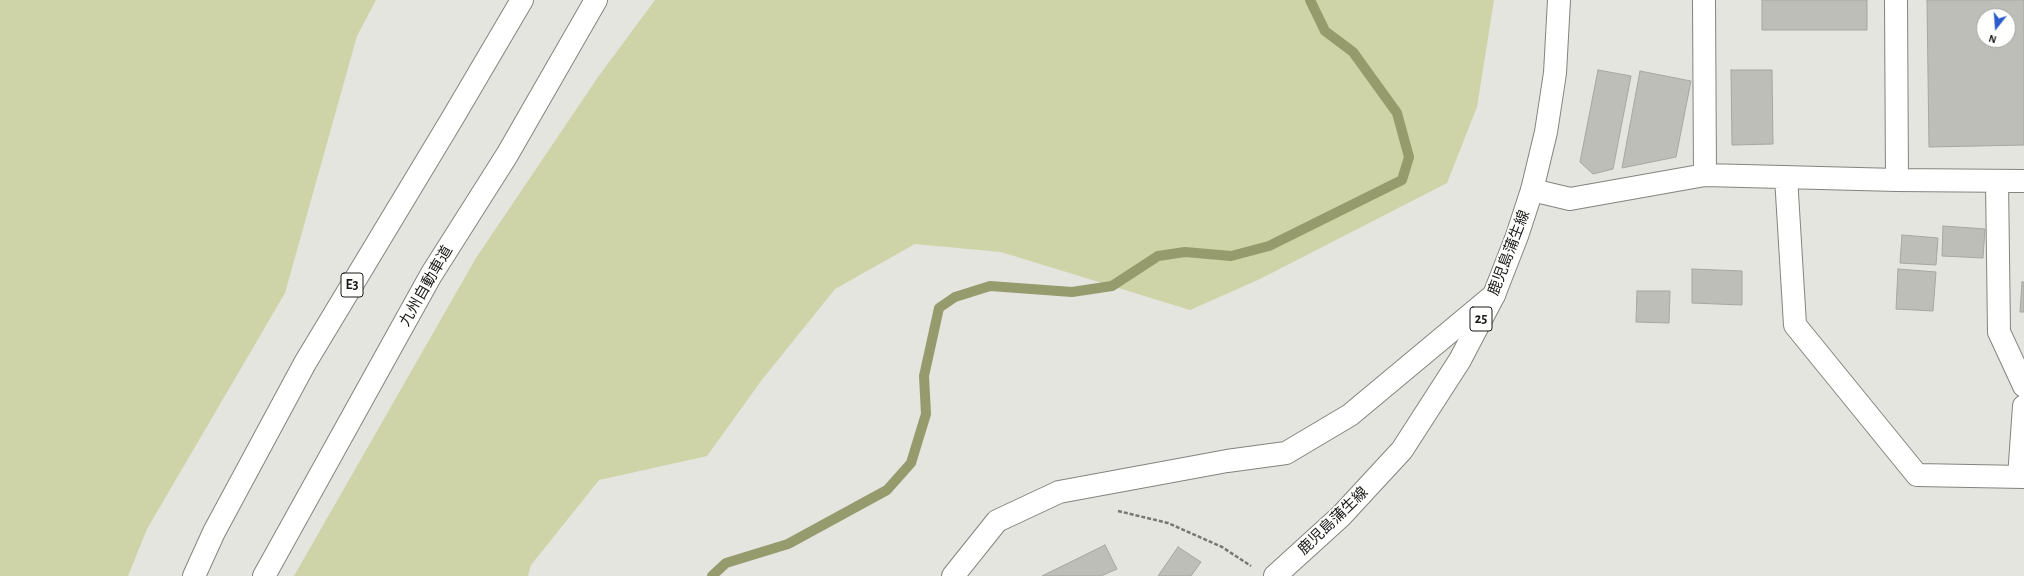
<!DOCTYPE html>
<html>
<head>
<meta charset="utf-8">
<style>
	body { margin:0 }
	#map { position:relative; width:2024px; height:576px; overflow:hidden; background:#e4e5df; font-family:"Alegreya Sans",sans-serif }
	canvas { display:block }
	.north { position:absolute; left:1976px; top:8px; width:40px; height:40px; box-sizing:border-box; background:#fffffe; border:1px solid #a3a3a2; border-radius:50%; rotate:197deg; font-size:11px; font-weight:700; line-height:16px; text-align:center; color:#1a1a18 }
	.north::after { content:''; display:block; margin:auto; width:14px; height:18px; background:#2d5dcb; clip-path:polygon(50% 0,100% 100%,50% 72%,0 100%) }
</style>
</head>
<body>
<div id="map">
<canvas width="2024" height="576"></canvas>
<div class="north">N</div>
</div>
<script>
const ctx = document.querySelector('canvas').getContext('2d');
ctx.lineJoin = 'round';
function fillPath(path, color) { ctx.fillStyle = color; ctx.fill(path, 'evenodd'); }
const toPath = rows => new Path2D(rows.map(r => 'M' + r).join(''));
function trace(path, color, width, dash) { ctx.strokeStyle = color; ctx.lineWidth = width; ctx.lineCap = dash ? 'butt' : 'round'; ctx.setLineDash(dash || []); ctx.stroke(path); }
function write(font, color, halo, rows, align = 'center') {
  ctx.font = font + ' "Alegreya Sans","Noto Sans JP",sans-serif'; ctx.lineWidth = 3.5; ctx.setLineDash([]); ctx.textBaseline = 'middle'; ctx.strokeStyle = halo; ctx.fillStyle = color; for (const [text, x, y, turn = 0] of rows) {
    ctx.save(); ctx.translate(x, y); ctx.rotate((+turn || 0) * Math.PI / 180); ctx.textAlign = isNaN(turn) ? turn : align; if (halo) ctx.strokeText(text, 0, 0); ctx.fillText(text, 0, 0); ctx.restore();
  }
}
fillPath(toPath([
	[0,0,376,0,357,36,285,293,147,529,128,576,0,576],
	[655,0,1494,0,1477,107,1447,183,1260,279,1190,310,1001,252,915,244,835,289,761,381,707,456,599,480,531,565,528,576,294,576,476,258,598,77]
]), '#ced4a7');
trace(toPath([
	[712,576,726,563,788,544,887,490,911,463,926,414,924,376,939,308,955,297,990,286,1072,292,1112,286,1158,256,1185,252,1231,256,1269,246,1402,180,1409,157,1397,113,1353,52,1325,31,1310,0]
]), '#969b6d', 10);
const building = toPath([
	[1762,0,1867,0,1867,30,1762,30,1762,0],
	[1927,0,2024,0,2024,145,1929,147,1927,0],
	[1984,16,2008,16,2008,40,1984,40,1984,16],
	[1598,70,1631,76,1613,169,1593,174,1580,162,1598,70],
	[1731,70,1772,70,1773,144,1732,145,1731,70],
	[1640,71,1691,81,1676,157,1622,168,1640,71],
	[1943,226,1985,229,1983,258,1942,256,1943,226],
	[1902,235,1938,238,1936,265,1900,263,1902,235],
	[1692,269,1742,271,1742,305,1692,303,1692,269],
	[1898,269,1936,272,1933,311,1896,309,1898,269],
	[2022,282,2024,282,2024,312,2020,312,2022,282],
	[1637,291,1670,291,1669,323,1636,322,1637,291],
	[1105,545,1117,569,1101,576,1042,576,1105,545],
	[1178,547,1201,562,1191,576,1158,576,1178,547]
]);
fillPath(building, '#bdbeb8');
trace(building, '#a6a7a1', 1);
const minor = toPath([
	[1704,0,1705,175],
	[1896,0,1897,180],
	[1786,177,1795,325,1917,475,2024,477],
	[1997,181,1999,332,2024,386],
	[1532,190,1570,199,1705,175,1897,180,2024,181],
	[2019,477,2024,406],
	[953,576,997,521,1059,492,1227,461,1286,453,1350,415,1494,295]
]);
const primary = toPath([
	[1275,576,1341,516,1402,450,1460,360,1494,295,1517,236,1532,190,1546,132,1555,73,1559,0]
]);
const motorway = toPath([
	[194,576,214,532,305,363,452,119,522,0],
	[264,576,431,275,507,155,596,0]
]);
trace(minor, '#83847e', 24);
trace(primary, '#83847e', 24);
trace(motorway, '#83847e', 24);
trace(toPath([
	[1118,511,1168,523,1222,547,1251,566]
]), '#777874', 2.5, [4, 2]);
trace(minor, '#fff', 22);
trace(primary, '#fff', 22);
trace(motorway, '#fff', 22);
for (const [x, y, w] of [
	[352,285,22],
	[1481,319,22]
]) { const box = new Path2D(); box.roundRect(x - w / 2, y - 12, w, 24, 3); ctx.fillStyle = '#fffffe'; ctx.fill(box); trace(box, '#1a1a18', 1); }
write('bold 14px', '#1a1a18', null, [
	["E3",352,285],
	["25",1481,319]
]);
write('15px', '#1a1a18', '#fffffe', [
	["鹿児島蒲生線",1509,253,-69],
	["九州自動車道",426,286,-60],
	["鹿児島蒲生線",1333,521,-44]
]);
</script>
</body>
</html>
